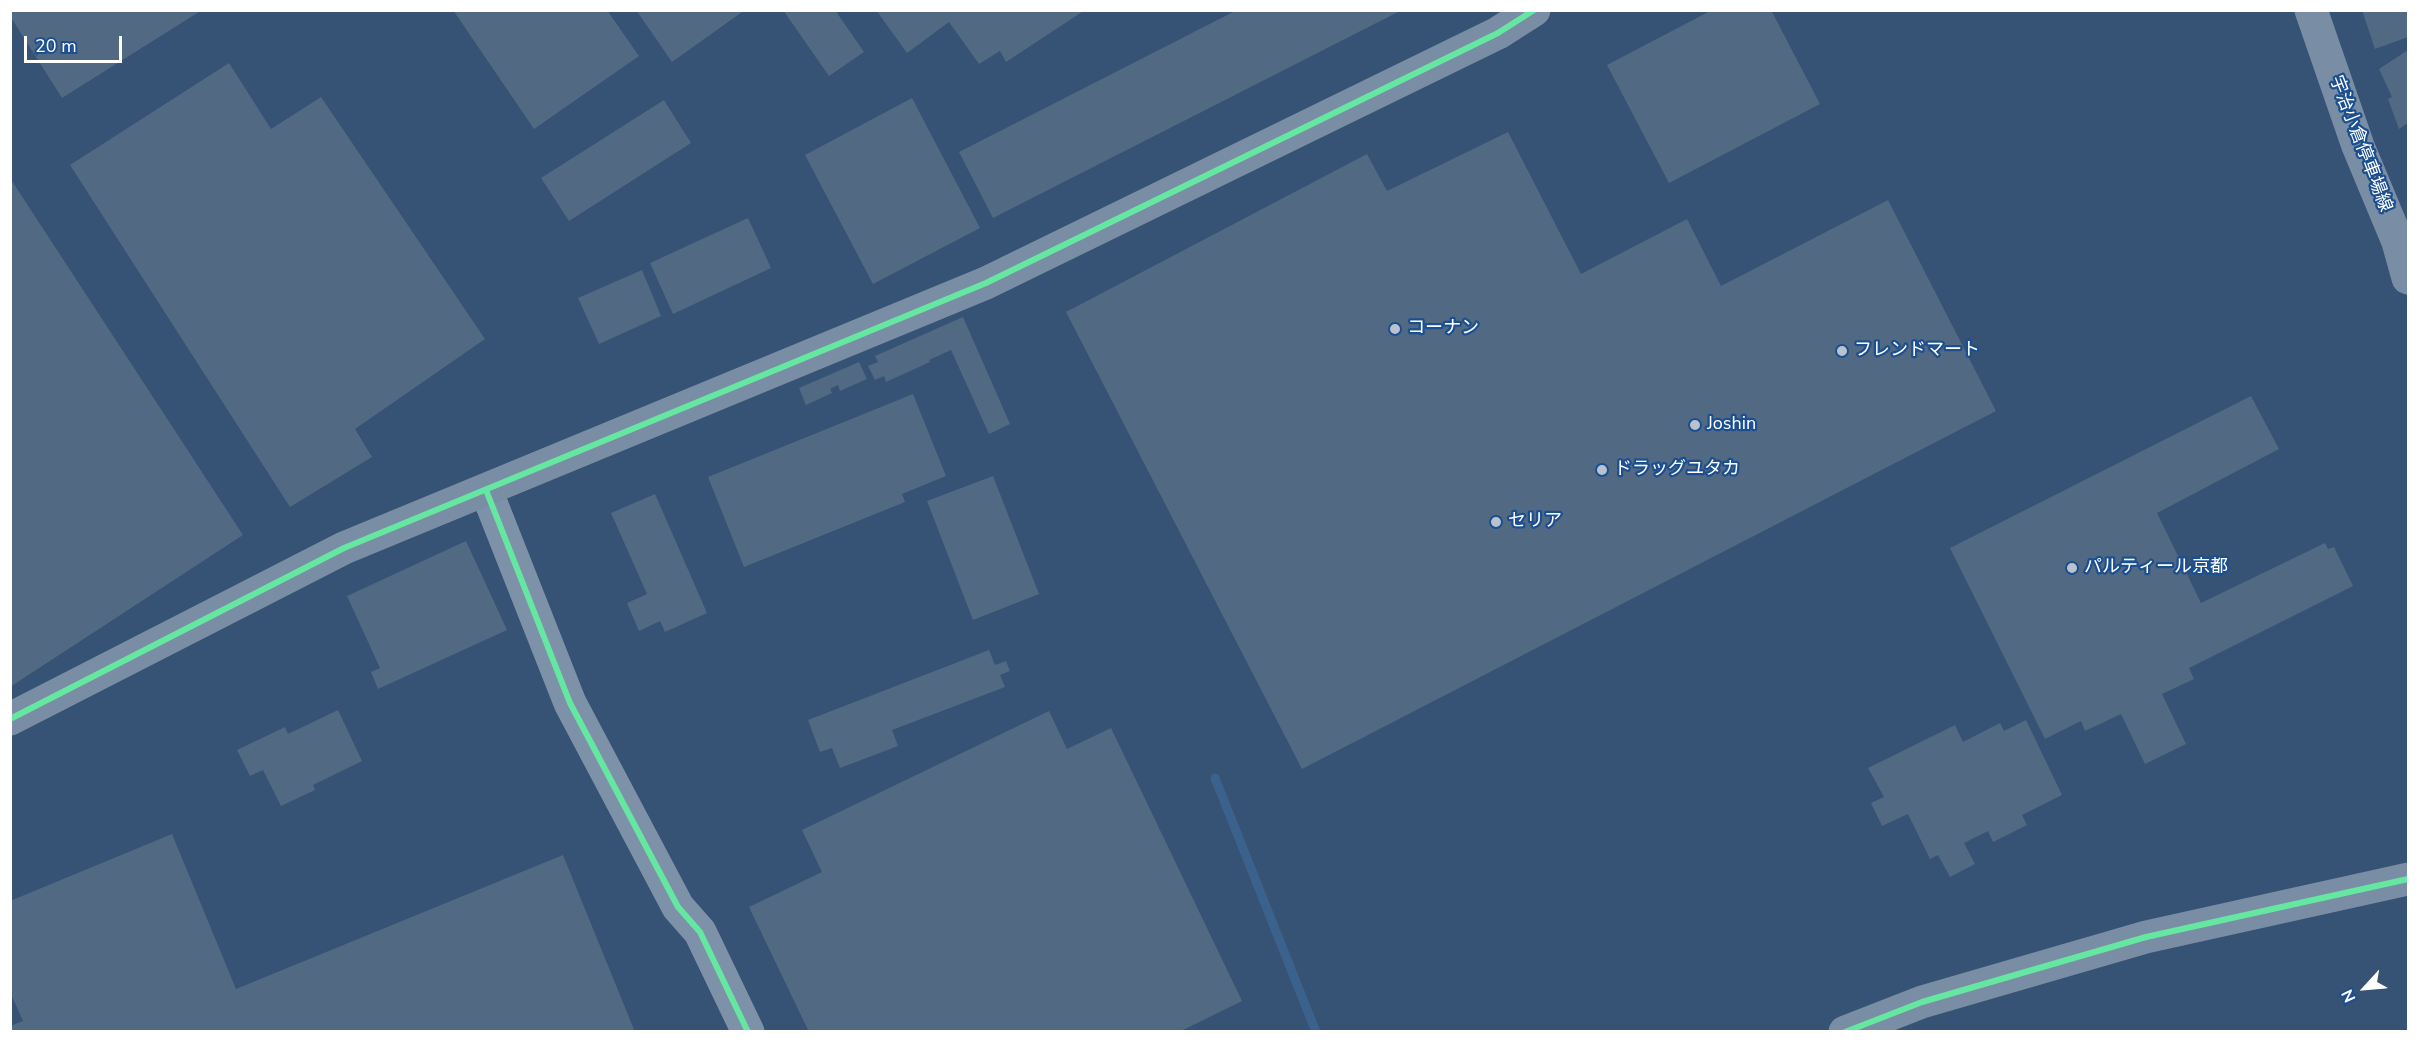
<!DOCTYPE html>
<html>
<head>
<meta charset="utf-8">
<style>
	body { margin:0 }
	#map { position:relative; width:2419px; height:1042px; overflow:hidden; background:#365274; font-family:"Nunito Sans",sans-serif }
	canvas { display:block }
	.frame { position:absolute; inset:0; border:12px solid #fff; pointer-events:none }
	.north { position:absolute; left:2335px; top:958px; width:60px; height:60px; -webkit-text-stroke:4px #1b4f8f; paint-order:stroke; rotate:244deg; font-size:16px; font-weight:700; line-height:24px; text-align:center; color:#fff }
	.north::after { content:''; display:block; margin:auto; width:21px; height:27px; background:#fff; clip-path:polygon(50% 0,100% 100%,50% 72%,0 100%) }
	.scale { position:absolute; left:24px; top:36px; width:98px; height:27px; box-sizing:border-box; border:3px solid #fff; border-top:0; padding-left:8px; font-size:18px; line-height:21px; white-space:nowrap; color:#fff; -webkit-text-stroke:4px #1b4f8f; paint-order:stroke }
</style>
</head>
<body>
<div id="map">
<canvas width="2419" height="1042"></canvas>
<div class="frame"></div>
<div class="north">N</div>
<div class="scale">20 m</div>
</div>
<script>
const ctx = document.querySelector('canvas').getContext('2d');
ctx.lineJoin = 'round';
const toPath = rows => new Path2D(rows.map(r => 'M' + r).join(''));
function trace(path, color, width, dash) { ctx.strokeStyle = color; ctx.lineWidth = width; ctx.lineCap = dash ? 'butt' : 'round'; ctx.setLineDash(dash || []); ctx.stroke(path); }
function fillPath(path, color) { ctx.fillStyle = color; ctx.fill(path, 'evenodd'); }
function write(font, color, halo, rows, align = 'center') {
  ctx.font = font + ' "Nunito Sans","Noto Sans JP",sans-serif'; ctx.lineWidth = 4.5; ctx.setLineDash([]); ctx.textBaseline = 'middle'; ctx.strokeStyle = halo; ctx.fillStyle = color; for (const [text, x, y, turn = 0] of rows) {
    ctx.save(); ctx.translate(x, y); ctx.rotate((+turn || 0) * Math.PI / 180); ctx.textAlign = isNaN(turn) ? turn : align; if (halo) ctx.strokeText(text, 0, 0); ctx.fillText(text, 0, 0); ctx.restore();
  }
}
trace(toPath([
	[1215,778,1316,1032]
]), '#3b618d', 9);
fillPath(toPath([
	[10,10,202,10,62,98,10,16],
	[453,10,607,10,639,56,534,129],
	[636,10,745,10,672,62],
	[783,10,835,10,864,52,829,76],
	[876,10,1085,10,1006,62,1000,51,979,64,949,22,907,53],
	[1237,10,1402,10,993,218,959,152],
	[1712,10,1771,10,1820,104,1669,183,1607,65],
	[2362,10,2408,10,2408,37,2375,49],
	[2408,50,2408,123,2399,129,2388,99,2392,97,2379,69],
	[229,63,271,129,321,97,485,339,355,429,372,457,290,507,70,165],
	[912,98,980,228,873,284,805,155],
	[664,100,691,143,569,221,541,178],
	[1508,132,1581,274,1687,219,1721,286,1888,200,1996,411,1302,769,1066,312,1367,154,1387,191],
	[10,178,243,535,10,687],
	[748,218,771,268,673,314,650,263],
	[642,270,661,316,599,344,578,298],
	[963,317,1010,424,989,434,951,350,929,360,930,362,886,382,884,376,875,380,868,366,878,362,875,356],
	[859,362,867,379,840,391,838,385,830,389,832,393,806,405,799,388],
	[913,394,946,476,902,494,905,502,744,567,708,477],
	[2251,396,2279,449,2157,513,2201,603,2325,543,2328,549,2334,547,2353,586,2189,668,2194,679,2162,694,2186,744,2145,764,2121,714,2085,731,2081,721,2045,739,1950,548],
	[993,476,1039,594,973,620,927,501],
	[655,494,707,613,665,632,660,621,639,631,627,603,647,594,611,513],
	[466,541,507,630,378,689,371,672,380,668,347,596],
	[989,650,995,665,1006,661,1010,671,1000,675,1005,687,892,730,898,746,840,768,832,748,820,752,808,720],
	[338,710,362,761,313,785,315,790,281,806,263,770,250,776,237,750,285,727,288,734],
	[1049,711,1067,749,1111,728,1242,1001,1179,1032,809,1032,749,907,822,872,802,830],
	[2026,720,2062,795,2022,815,2027,825,1993,842,1988,831,1964,843,1975,864,1950,877,1938,855,1930,859,1908,814,1882,826,1871,803,1884,797,1868,768,1955,725,1963,742,2000,723,2004,731],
	[172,834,236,989,563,855,635,1032,10,1032,10,1026,23,1021,10,992,10,901]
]), '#526984');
trace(toPath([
	[486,490,570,703,678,907,700,932,748,1032]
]), '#7d92a8', 33);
trace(toPath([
	[2311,10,2358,146,2398,242,2408,278],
	[10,719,344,548,986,283,1498,33,1534,10],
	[1845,1032,1922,1002,2146,937,2408,879]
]), '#798da4', 33);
trace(toPath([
	[486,490,570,703,678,907,700,932,748,1032],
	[10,719,344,548,986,283,1498,33,1534,10],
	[1845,1032,1922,1002,2146,937,2408,879]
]), '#66e7a1', 6);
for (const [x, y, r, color] of [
	[1395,329,6,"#b9c2ce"],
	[1842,351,6,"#b9c2ce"],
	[1695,425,6,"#b9c2ce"],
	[1602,470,6,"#b9c2ce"],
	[1496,522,6,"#b9c2ce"],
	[2072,568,6,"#b9c2ce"]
]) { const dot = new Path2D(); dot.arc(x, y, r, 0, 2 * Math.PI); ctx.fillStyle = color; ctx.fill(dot); trace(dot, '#1b4f8f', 2); }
write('18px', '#fff', '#1b4f8f', [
	["宇治小倉停車場線",2360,144,69]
]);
write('18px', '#fff', '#1b4f8f', [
	["コーナン",1407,329],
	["フレンドマート",1854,351],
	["Joshin",1707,425],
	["ドラッグユタカ",1614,470],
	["セリア",1508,522],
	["パルティール京都",2084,568]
], 'left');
</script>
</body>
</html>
